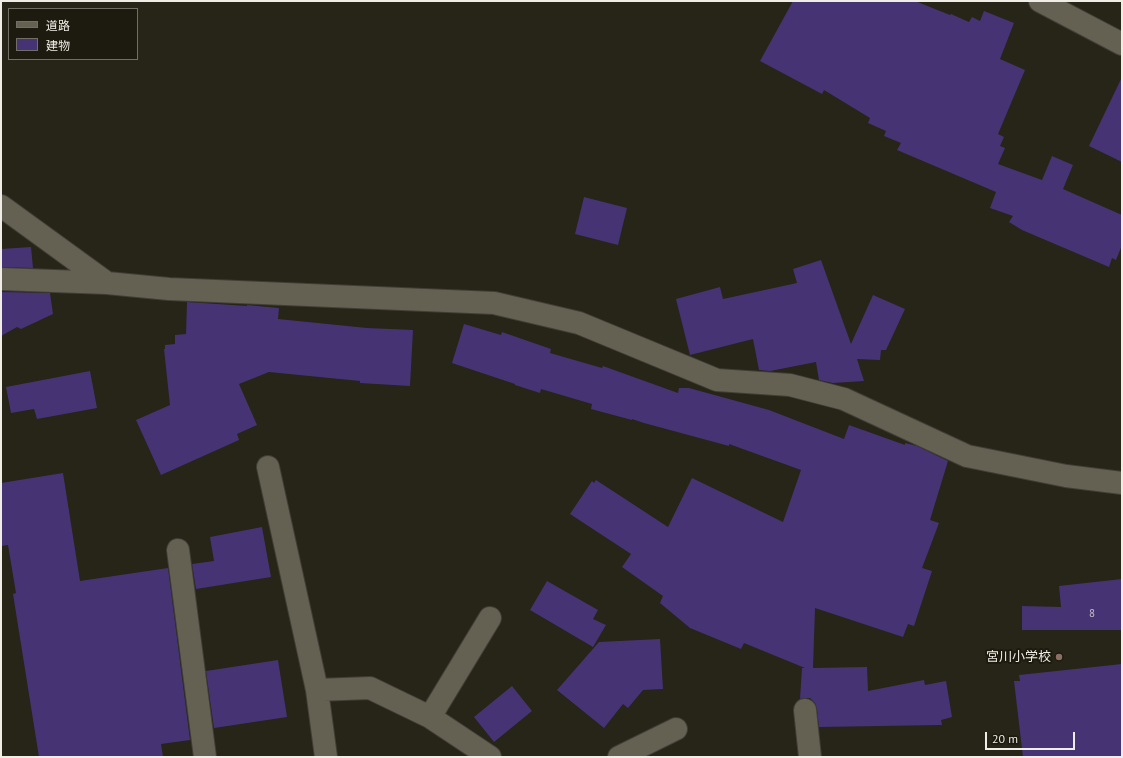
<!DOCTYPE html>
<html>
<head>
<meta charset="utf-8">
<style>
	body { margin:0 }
	#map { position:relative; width:1123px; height:758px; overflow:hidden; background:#272418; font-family:"PT Sans","Noto Sans JP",sans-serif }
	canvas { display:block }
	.frame { position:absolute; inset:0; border:2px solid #efede5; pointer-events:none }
	.legend { position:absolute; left:8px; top:8px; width:130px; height:52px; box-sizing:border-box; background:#1d1a0f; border:1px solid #716e65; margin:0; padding:5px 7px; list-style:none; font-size:12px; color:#efede5 }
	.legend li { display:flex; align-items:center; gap:8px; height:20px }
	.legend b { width:20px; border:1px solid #716e65 }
	.scale { position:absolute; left:985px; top:732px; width:90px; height:18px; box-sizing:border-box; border:2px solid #efede5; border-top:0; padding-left:5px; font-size:12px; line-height:14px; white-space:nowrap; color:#efede5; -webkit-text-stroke:3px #1d1a0f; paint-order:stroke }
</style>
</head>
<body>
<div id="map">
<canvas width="1123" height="758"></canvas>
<div class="frame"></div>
<ul class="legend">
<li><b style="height:5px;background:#646153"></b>道路</li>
<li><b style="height:11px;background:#463374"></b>建物</li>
</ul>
<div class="scale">20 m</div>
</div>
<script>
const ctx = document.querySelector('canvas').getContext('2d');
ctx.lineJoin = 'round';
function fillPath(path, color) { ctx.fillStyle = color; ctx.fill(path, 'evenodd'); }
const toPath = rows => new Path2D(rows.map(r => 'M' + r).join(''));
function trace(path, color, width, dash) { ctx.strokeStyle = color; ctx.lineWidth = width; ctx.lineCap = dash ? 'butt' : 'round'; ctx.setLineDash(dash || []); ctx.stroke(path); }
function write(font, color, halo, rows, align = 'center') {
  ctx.font = font + ' "PT Sans","Noto Sans JP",sans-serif'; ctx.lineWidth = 4; ctx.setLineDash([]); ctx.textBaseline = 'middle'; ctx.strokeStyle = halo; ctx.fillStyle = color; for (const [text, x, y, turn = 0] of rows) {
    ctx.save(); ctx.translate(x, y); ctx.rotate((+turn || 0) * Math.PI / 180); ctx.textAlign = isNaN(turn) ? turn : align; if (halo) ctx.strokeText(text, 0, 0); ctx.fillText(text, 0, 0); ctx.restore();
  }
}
fillPath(toPath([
	[793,1,915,1,950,15,951,14,969,22,972,17,980,21,984,11,1014,23,1000,59,1025,70,998,134,1004,137,1000,146,1005,148,998,164,1042,180,1052,156,1073,165,1063,189,1122,215,1122,245,1116,260,1112,258,1109,267,1022,230,1009,222,1013,216,990,208,996,192,897,150,901,143,884,136,886,131,868,123,870,118,824,90,822,94,760,61],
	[1122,77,1122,162,1089,146],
	[584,197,627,208,618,245,575,234],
	[31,247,33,268,1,267,1,249],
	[821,260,851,344,873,295,905,309,886,350,881,350,880,360,857,359,864,381,833,383,819,380,816,362,770,371,759,370,753,339,690,355,676,299,720,287,723,299,797,283,793,269],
	[1,292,50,293,53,314,21,329,17,327,1,336],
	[187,302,247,306,247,305,279,308,278,319,367,328,413,330,410,386,360,383,360,381,269,372,239,384,257,425,237,434,239,440,161,475,136,420,170,405,164,349,165,349,165,345,175,344,175,335,186,334],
	[464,324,501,335,502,332,551,349,550,353,602,368,603,366,678,393,679,388,689,388,769,410,844,439,849,425,905,445,905,443,917,446,948,461,930,520,939,523,922,568,932,571,914,626,908,624,903,637,815,608,813,668,867,667,868,691,924,680,925,685,946,681,952,717,941,720,942,725,819,727,817,709,815,703,810,698,804,698,800,699,802,668,805,668,744,643,741,649,690,628,660,603,663,596,622,567,631,554,570,514,592,481,594,483,596,480,668,527,692,478,783,522,801,470,729,444,729,446,644,423,632,419,632,420,591,409,592,404,541,389,540,393,515,385,515,384,452,363],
	[90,371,97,408,37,419,34,409,11,413,6,387],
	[63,473,80,581,168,568,190,740,161,744,163,757,39,757,13,594,16,593,8,545,1,546,1,483],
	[262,527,271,577,196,589,192,564,214,561,210,537],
	[1122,579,1122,630,1022,630,1022,606,1061,607,1059,586],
	[547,581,598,610,593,619,606,625,593,647,530,610],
	[660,639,663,689,643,690,628,708,623,704,604,728,557,690,599,642],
	[278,660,287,717,214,728,206,671],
	[1122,664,1122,757,1023,757,1014,681,1020,681,1019,675],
	[512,686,532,711,494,742,474,717]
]), '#463374');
const minor = toPath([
	[1040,1,1122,44],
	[1,206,107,283],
	[1,279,107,283,169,289,494,303,579,323,717,380,790,385,844,399,967,456,1066,476,1122,483],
	[268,467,317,690,326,757],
	[178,550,205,757],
	[317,690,370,688,430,717,490,757],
	[805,710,810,757],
	[430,717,490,618],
	[619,757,676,729]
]);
trace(minor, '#413e36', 24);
trace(minor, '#646153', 22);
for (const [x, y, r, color] of [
	[1059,657,4,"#8d6e63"]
]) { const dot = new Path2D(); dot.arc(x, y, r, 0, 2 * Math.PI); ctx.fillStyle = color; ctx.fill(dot); trace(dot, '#1d1a0f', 1.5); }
write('11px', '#c5bec9', null, [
	["8",1092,614]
]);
write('13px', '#efede5', '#1d1a0f', [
	["宮川小学校",1051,657]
], 'right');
</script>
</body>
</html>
